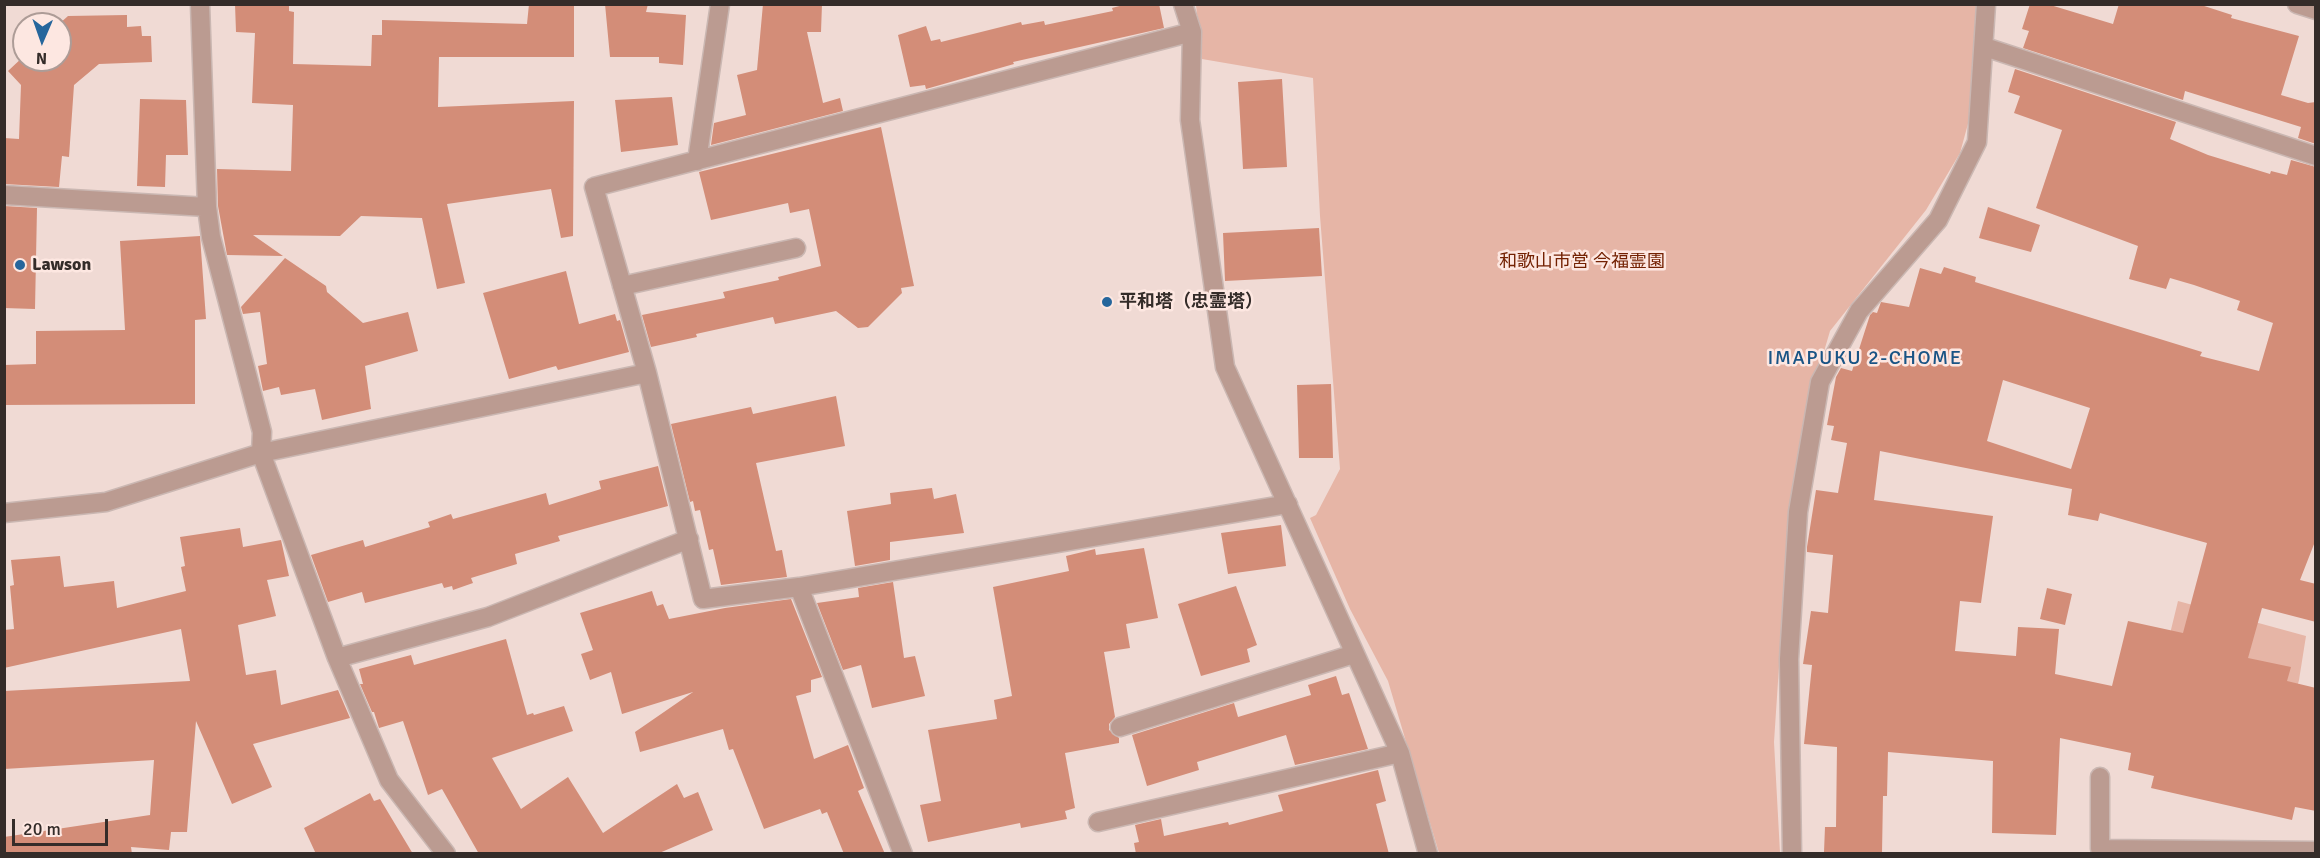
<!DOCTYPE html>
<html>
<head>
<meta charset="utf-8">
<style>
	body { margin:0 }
	#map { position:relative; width:2320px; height:858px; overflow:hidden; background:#f0dad4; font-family:Signika,sans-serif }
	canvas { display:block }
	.frame { position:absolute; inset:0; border:6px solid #342c29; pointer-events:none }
	.north { position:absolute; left:12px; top:12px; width:60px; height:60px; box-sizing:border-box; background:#fde7e1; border:2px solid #ad9c97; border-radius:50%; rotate:182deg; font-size:16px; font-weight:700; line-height:24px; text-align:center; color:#342c29 }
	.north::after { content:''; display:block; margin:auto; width:21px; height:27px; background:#26669c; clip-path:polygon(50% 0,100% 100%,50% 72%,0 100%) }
	.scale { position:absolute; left:12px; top:819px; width:96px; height:27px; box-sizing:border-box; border:3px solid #342c29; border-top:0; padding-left:8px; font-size:18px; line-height:21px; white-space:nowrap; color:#342c29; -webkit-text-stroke:4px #fde7e1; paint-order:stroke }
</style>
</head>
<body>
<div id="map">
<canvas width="2320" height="858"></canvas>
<div class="frame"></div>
<div class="north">N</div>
<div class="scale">20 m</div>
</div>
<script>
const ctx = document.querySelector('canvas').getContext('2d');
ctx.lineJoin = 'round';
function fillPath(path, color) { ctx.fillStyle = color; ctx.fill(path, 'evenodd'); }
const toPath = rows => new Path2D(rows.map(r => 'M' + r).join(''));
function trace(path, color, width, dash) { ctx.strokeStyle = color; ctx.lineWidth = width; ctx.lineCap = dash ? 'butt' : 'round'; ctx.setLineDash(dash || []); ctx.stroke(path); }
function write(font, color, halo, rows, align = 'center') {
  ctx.font = font + ' Signika,"Noto Sans JP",sans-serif'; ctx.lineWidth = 5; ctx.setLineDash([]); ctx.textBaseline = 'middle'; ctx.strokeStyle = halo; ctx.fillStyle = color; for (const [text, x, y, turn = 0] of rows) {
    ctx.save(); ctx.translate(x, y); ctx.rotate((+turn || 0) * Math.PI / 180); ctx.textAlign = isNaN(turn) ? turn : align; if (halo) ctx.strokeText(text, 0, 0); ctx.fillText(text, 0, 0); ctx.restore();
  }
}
fillPath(toPath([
	[1196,5,1976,5,1969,120,1960,153,1926,210,1830,331,1803,423,1783,606,1774,742,1780,853,1439,853,1388,681,1350,609,1310,518,1316,515,1340,469,1320,216,1313,78,1202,59],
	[2178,601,2306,636,2299,680,2285,733,2159,679]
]), '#e6b5a6');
fillPath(toPath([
	[235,4,289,4,289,11,294,12,293,64,371,66,372,35,382,35,382,20,527,24,529,4,574,4,574,57,439,57,438,107,574,101,573,236,561,238,551,189,447,204,465,283,437,289,422,218,361,216,340,236,253,235,283,256,227,255,218,206,217,169,291,171,293,105,252,103,255,33,236,32],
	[605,4,648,4,646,12,686,15,683,65,659,63,659,57,610,57],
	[763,4,822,4,821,32,807,32,823,103,840,98,843,111,711,145,714,123,746,115,737,75,757,70],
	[1127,4,1159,4,1164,28,1013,62,1014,64,926,89,925,85,910,87,898,35,926,26,931,41,940,39,941,42,1021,22,1022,25,1044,21,1045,25,1113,11,1112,8],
	[2030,4,2047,4,2113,24,2119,4,2198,4,2232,15,2231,18,2299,36,2281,95,2308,103,2316,102,2316,144,2298,138,2301,127,2185,91,2183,100,2023,48,2029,31,2022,29],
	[127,15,127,27,141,26,142,36,151,36,152,62,99,64,74,85,69,157,62,156,59,187,4,184,4,138,19,139,21,85,8,71,24,56,24,60,60,60,59,24,68,16],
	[2015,69,2176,122,2170,139,2208,155,2270,174,2271,171,2287,175,2291,160,2316,167,2316,539,2300,580,2316,584,2316,622,2262,608,2248,658,2291,667,2287,681,2316,688,2316,811,2295,807,2292,820,2151,788,2154,776,2128,770,2131,753,2060,738,2056,835,1992,833,1993,761,1888,752,1887,796,1883,796,1882,853,1824,852,1825,827,1836,827,1837,747,1804,744,1812,665,1803,664,1811,611,1828,613,1833,555,1807,552,1807,547,1816,490,1838,493,1847,443,1831,440,1834,426,1827,425,1836,377,1841,368,1852,371,1870,315,1873,312,1877,313,1881,302,1909,307,1920,268,1941,274,1944,267,1976,277,1975,282,2202,352,2200,356,2259,371,2273,323,2237,310,2240,301,2194,285,2170,278,2166,289,2129,279,2138,246,2036,208,2062,130,2014,113,2020,96,2008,92],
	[2003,380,2090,408,2071,469,1987,441],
	[1880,451,2072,489,2068,515,2098,521,2100,513,2207,543,2183,633,2128,621,2112,686,2055,674,2059,629,2018,627,2016,656,1955,651,1960,601,1981,603,1993,516,1874,500],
	[1282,79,1287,167,1243,169,1238,82],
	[672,97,678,145,621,152,615,100],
	[140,99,186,100,188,155,166,155,165,187,137,186],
	[881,127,914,286,901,288,902,293,868,327,858,328,836,311,775,324,773,317,696,334,697,337,651,347,642,315,725,298,723,292,779,280,778,277,821,266,809,209,790,213,788,203,711,220,699,172],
	[4,206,37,208,35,309,4,308],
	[1988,207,2040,225,2031,252,1979,238],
	[1319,228,1322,276,1225,281,1223,233],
	[200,236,206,319,195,320,195,404,4,405,4,365,36,364,36,331,125,330,120,241],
	[285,258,326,286,327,292,363,323,408,312,418,351,365,366,371,409,322,420,315,389,281,395,279,387,263,391,258,366,267,364,260,312,243,314,241,307],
	[566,271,579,324,615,314,617,321,620,320,629,352,558,370,556,366,509,379,483,293],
	[1331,384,1333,458,1299,458,1297,385],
	[836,396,845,446,756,463,776,551,782,550,787,577,721,585,713,549,709,550,700,510,695,511,693,501,690,502,671,424,751,407,753,414],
	[658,466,668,506,558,536,560,541,515,554,517,564,471,578,473,583,453,590,452,586,444,588,442,583,365,603,362,592,328,602,311,555,363,540,365,547,430,527,428,522,451,514,453,519,546,493,549,505,601,489,599,481],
	[932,488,934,499,956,494,964,533,890,542,890,560,855,566,847,511,891,504,890,493],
	[1281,525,1286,566,1228,574,1221,533],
	[240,528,243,547,281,540,289,576,267,580,276,616,238,625,246,675,276,670,281,705,338,690,350,718,253,744,272,787,232,804,196,721,187,832,171,832,169,850,131,847,132,854,4,854,4,837,150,815,154,760,4,769,4,691,190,681,181,629,4,668,4,630,14,629,10,586,14,585,11,560,60,556,64,587,114,581,117,608,186,591,181,567,185,566,180,537],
	[1144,548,1158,618,1126,624,1130,648,1104,652,1115,717,1109,724,1109,730,1119,738,1119,743,1065,753,1075,808,1065,811,1067,819,1021,828,1020,823,928,842,920,805,941,801,928,730,997,719,994,700,1012,696,993,587,1069,571,1066,556,1095,549,1096,555],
	[893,582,904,658,915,656,925,696,872,708,861,665,843,670,817,603,859,597,858,588],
	[1236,586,1257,645,1247,649,1250,662,1201,676,1178,604],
	[2047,588,2072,594,2065,625,2040,619],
	[652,591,657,606,663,604,669,619,725,608,791,599,822,677,811,680,811,692,796,696,814,759,848,745,864,788,858,791,885,854,844,854,827,812,822,814,820,809,764,829,733,749,729,750,723,729,640,752,635,732,693,692,622,714,611,672,590,680,581,654,593,650,580,613],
	[506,639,527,715,533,713,534,715,564,706,573,731,492,758,521,809,568,777,603,833,677,784,684,798,698,792,713,830,657,854,479,854,442,789,428,795,403,721,379,728,374,712,372,712,360,684,363,684,359,669,411,655,414,665],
	[1336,676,1342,695,1349,693,1368,749,1295,765,1286,735,1197,762,1199,770,1147,786,1132,735,1234,703,1238,717,1311,695,1308,685],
	[1378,770,1386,801,1376,804,1389,854,1136,854,1134,843,1139,842,1135,825,1161,819,1164,836,1228,822,1229,825,1283,811,1278,795],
	[370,793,374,801,380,799,413,854,316,854,304,828]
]), '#d38d78');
const street = toPath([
	[200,4,207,207,211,237,262,432,261,453,337,658,389,780,446,854],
	[1183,4,1192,32,1190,120,1225,367,1400,753,1428,854],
	[2297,4,2316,10],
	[1985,47,2316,156],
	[697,161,720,4],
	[4,195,207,207],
	[622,286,796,248],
	[4,513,106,502,261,453,647,373],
	[799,587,1288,504],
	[337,658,488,617,689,539],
	[1120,727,1354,654],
	[2100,777,2100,849,2316,851],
	[1098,822,1400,753],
	[903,854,799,587,703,599,647,373,594,187,1192,32],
	[1792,854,1789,659,1798,512,1820,382,1859,311,1938,220,1977,142,1986,4]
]);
trace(street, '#cab7b2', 21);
trace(street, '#bb9b91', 18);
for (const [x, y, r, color] of [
	[20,265,6,"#26669c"],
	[1107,302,6,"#26669c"]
]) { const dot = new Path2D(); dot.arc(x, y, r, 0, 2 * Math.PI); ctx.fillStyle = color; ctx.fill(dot); trace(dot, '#fde7e1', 2); }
write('18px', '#732102', '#fde7e1', [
	["和歌山市営 今福霊園",1582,262]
]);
write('bold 18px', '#342c29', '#fde7e1', [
	["Lawson",32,265],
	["平和塔（忠霊塔）",1119,302]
], 'left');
ctx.letterSpacing = '1.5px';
write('20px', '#195485', '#fde7e1', [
	["IMAPUKU 2-CHOME",1865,359]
]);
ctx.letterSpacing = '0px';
</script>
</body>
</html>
